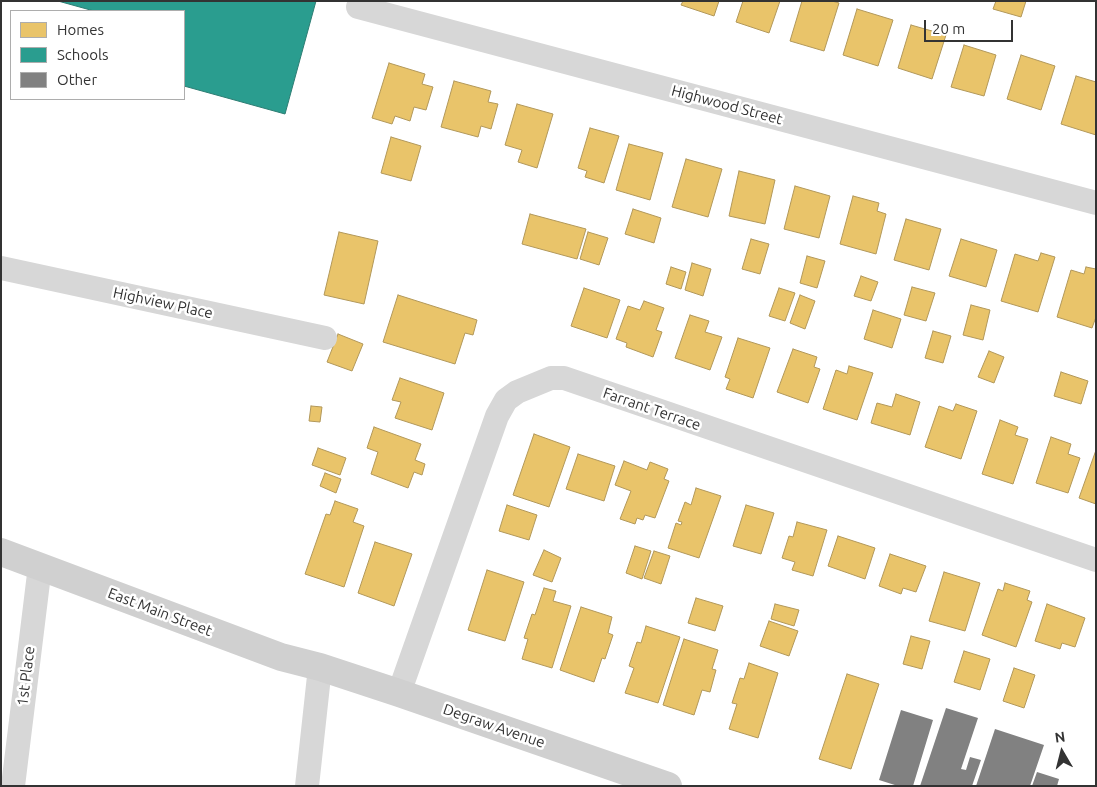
<!DOCTYPE html>
<html>
<head>
<meta charset="utf-8">
<style>
	body { margin:0 }
	#map { position:relative; width:1097px; height:787px; overflow:hidden; background:#fff; font-family:Ubuntu,sans-serif }
	canvas { display:block }
	.frame { position:absolute; inset:0; border:2px solid #333; pointer-events:none }
	.legend { position:absolute; left:10px; top:10px; width:175px; height:90px; box-sizing:border-box; background:#fff; border:1px solid #adadad; margin:0; padding:6px 9px; list-style:none; font-size:15px; color:#333 }
	.legend li { display:flex; align-items:center; gap:10px; height:25px }
	.legend b { width:25px; border:1px solid #adadad }
	.north { position:absolute; left:1037px; top:727px; width:50px; height:50px; -webkit-text-stroke:4px #fff; paint-order:stroke; rotate:352deg; font-size:14px; font-weight:700; line-height:20px; text-align:center; color:#333 }
	.north::after { content:''; display:block; margin:auto; width:18px; height:22px; background:#333; clip-path:polygon(50% 0,100% 100%,50% 72%,0 100%) }
	.scale { position:absolute; left:924px; top:20px; width:89px; height:22px; box-sizing:border-box; border:2px solid #333; border-top:0; padding-left:6px; font-size:15px; line-height:18px; white-space:nowrap; color:#333; -webkit-text-stroke:4px #fff; paint-order:stroke }
</style>
</head>
<body>
<div id="map">
<canvas width="1097" height="787"></canvas>
<div class="frame"></div>
<ul class="legend">
<li><b style="height:14px;background:#e9c46a"></b>Homes</li>
<li><b style="height:14px;background:#2a9d8f"></b>Schools</li>
<li><b style="height:14px;background:#818181"></b>Other</li>
</ul>
<div class="north">N</div>
<div class="scale">20 m</div>
</div>
<script>
const ctx = document.querySelector('canvas').getContext('2d');
ctx.lineJoin = 'round';
function fillPath(path, color) { ctx.fillStyle = color; ctx.fill(path, 'evenodd'); }
const toPath = rows => new Path2D(rows.map(r => 'M' + r).join(''));
function trace(path, color, width, dash) { ctx.strokeStyle = color; ctx.lineWidth = width; ctx.lineCap = dash ? 'butt' : 'round'; ctx.setLineDash(dash || []); ctx.stroke(path); }
function write(font, color, halo, rows, align = 'center') {
  ctx.font = font + ' Ubuntu,sans-serif'; ctx.lineWidth = 5; ctx.setLineDash([]); ctx.textBaseline = 'middle'; ctx.strokeStyle = halo; ctx.fillStyle = color; for (const [text, x, y, turn = 0] of rows) {
    ctx.save(); ctx.translate(x, y); ctx.rotate((+turn || 0) * Math.PI / 180); ctx.textAlign = isNaN(turn) ? turn : align; if (halo) ctx.strokeText(text, 0, 0); ctx.fillText(text, 0, 0); ctx.restore();
  }
}
const homes = toPath([
	[683,1,719,1,714,16,681,5,683,1],
	[743,1,780,1,769,33,736,22,743,1],
	[802,1,832,1,839,3,824,51,790,41,802,1],
	[996,1,1026,1,1021,17,993,9,996,1],
	[857,9,893,20,878,66,843,55,857,9],
	[911,25,946,35,932,79,898,68,911,25],
	[964,45,996,55,984,96,951,87,964,45],
	[1021,55,1055,66,1041,110,1007,99,1021,55],
	[389,63,425,74,422,84,433,87,426,110,414,107,410,121,395,116,392,124,372,118,389,63],
	[1076,76,1096,82,1096,135,1061,124,1076,76],
	[454,81,491,91,488,102,498,104,491,129,481,126,478,137,441,127,454,81],
	[517,104,553,114,537,168,518,162,522,150,505,145,517,104],
	[590,128,619,136,604,183,585,177,587,171,578,168,590,128],
	[391,137,421,146,411,181,381,173,391,137],
	[629,144,663,153,650,200,616,190,629,144],
	[686,159,722,169,708,217,672,207,686,159],
	[739,171,775,180,765,224,729,216,739,171],
	[795,186,830,196,819,238,784,229,795,186],
	[853,196,879,203,877,211,886,214,876,254,840,244,853,196],
	[633,209,661,218,654,243,625,234,633,209],
	[530,214,586,229,577,259,522,244,530,214],
	[906,219,941,229,929,270,894,260,906,219],
	[339,232,378,241,364,304,324,295,339,232],
	[588,232,608,238,599,265,580,259,588,232],
	[751,239,769,244,760,274,742,269,751,239],
	[961,239,997,250,986,287,949,276,961,239],
	[1041,253,1055,257,1038,312,1001,301,1015,254,1038,261,1041,253],
	[807,256,825,261,817,288,800,283,807,256],
	[692,263,711,269,703,296,685,290,692,263],
	[671,267,686,272,681,289,666,284,671,267],
	[1086,267,1096,269,1096,317,1092,328,1057,317,1071,270,1084,274,1086,267],
	[861,276,878,282,871,301,854,296,861,276],
	[912,287,935,293,926,321,904,315,912,287],
	[584,288,620,300,607,338,571,326,584,288],
	[779,288,795,293,785,321,769,316,779,288],
	[398,295,477,320,473,335,465,333,455,364,383,342,398,295],
	[800,295,815,301,805,329,790,323,800,295],
	[644,301,664,308,656,330,662,332,653,357,626,347,627,343,616,339,628,306,640,310,644,301],
	[971,305,990,310,983,340,963,335,971,305],
	[873,310,901,319,892,348,864,339,873,310],
	[690,315,709,321,705,332,722,337,710,370,675,358,690,315],
	[933,331,951,336,943,363,925,358,933,331],
	[338,334,363,344,352,371,327,362,338,334],
	[738,338,770,348,753,398,726,389,730,379,725,377,738,338],
	[793,349,817,357,814,367,820,369,808,403,777,392,793,349],
	[989,351,1004,357,994,383,978,377,989,351],
	[849,366,873,373,857,420,823,409,836,370,847,374,849,366],
	[1061,372,1088,381,1081,404,1054,396,1061,372],
	[400,378,444,393,432,430,395,418,401,402,392,400,400,378],
	[896,394,920,402,910,435,871,423,877,403,892,407,896,394],
	[956,404,977,411,961,459,925,447,939,406,953,411,956,404],
	[311,406,322,407,320,422,309,421,311,406],
	[1000,420,1018,427,1015,435,1028,439,1013,484,982,474,1000,420],
	[374,427,421,444,415,460,425,464,422,475,414,472,408,488,371,474,378,452,367,448,374,427],
	[534,434,570,447,549,507,513,495,534,434],
	[1051,437,1071,444,1068,454,1080,458,1068,493,1036,483,1051,437],
	[318,448,346,458,340,475,312,465,318,448],
	[1096,450,1096,504,1079,498,1096,450],
	[578,454,615,466,604,501,566,489,578,454],
	[624,461,647,470,650,462,668,469,664,479,669,481,655,518,645,515,643,520,637,518,635,524,620,519,631,491,615,485,624,461],
	[325,473,341,479,336,493,320,486,325,473],
	[696,488,721,496,699,558,668,548,676,523,681,525,682,522,678,521,685,502,691,505,696,488],
	[335,501,358,509,353,522,364,526,344,587,305,574,326,514,330,515,335,501],
	[507,505,537,515,529,540,499,531,507,505],
	[746,505,774,513,761,554,733,546,746,505],
	[797,522,827,530,813,576,792,570,795,562,782,558,789,536,793,537,797,522],
	[838,536,875,548,865,579,828,566,838,536],
	[375,542,412,554,394,606,358,593,375,542],
	[635,546,651,551,642,579,626,573,635,546],
	[544,550,561,558,552,582,533,575,544,550],
	[654,551,670,556,661,584,644,578,654,551],
	[890,554,926,566,916,592,903,588,901,594,879,586,890,554],
	[487,570,524,582,505,641,468,630,487,570],
	[944,572,980,583,965,631,929,621,944,572],
	[1005,583,1030,591,1027,600,1032,602,1016,647,982,635,998,589,1003,591,1005,583],
	[544,588,556,591,553,601,571,606,552,668,522,659,528,639,524,638,532,614,535,615,544,588],
	[696,598,723,606,715,631,688,623,696,598],
	[775,604,799,610,794,626,771,619,775,604],
	[1047,604,1085,618,1075,647,1062,643,1060,649,1035,641,1047,604],
	[581,607,612,617,608,633,613,635,605,659,602,658,594,682,560,670,581,607],
	[769,621,798,631,789,656,760,646,769,621],
	[646,626,680,637,658,703,625,693,634,668,629,666,637,642,641,643,646,626],
	[911,636,930,641,922,669,903,664,911,636],
	[684,639,718,650,712,669,716,670,710,692,702,690,694,715,663,705,684,639],
	[964,651,990,659,980,690,954,682,964,651],
	[749,663,778,673,758,738,729,729,737,704,732,703,740,678,744,679,749,663],
	[1014,668,1035,675,1024,708,1003,701,1014,668],
	[847,674,879,684,851,769,819,759,847,674]
]);
fillPath(homes, '#e9c46a');
trace(homes, '#b2985a', 1);
const schools = toPath([
	[58,1,316,1,285,114,184,86,184,11,94,11,58,1]
]);
fillPath(schools, '#2a9d8f');
trace(schools, '#2d7d73', 1);
fillPath(toPath([
	[946,708,978,718,961,769,966,770,970,757,981,760,972,786,920,786],
	[901,710,933,720,913,786,898,786,879,780],
	[995,729,1044,745,1030,786,976,786],
	[1037,772,1059,779,1057,786,1032,786]
]), '#818181');
trace(toPath([
	[358,7,1096,203],
	[1,268,325,338],
	[399,693,497,416,506,400,517,392,551,378,564,378,1096,560],
	[13,786,40,566],
	[307,786,320,667]
]), '#d7d7d7', 24);
trace(toPath([
	[1,552,281,657,320,667,399,693,668,786]
]), '#d0d0d0', 28);
write('15px', '#333', '#fff', [
	["Highwood Street",727,105,15],
	["Highview Place",163,303,12],
	["Farrant Terrace",652,409,19],
	["East Main Street",160,612,21],
	["1st Place",26,676,-83],
	["Degraw Avenue",494,726,19]
]);
</script>
</body>
</html>
